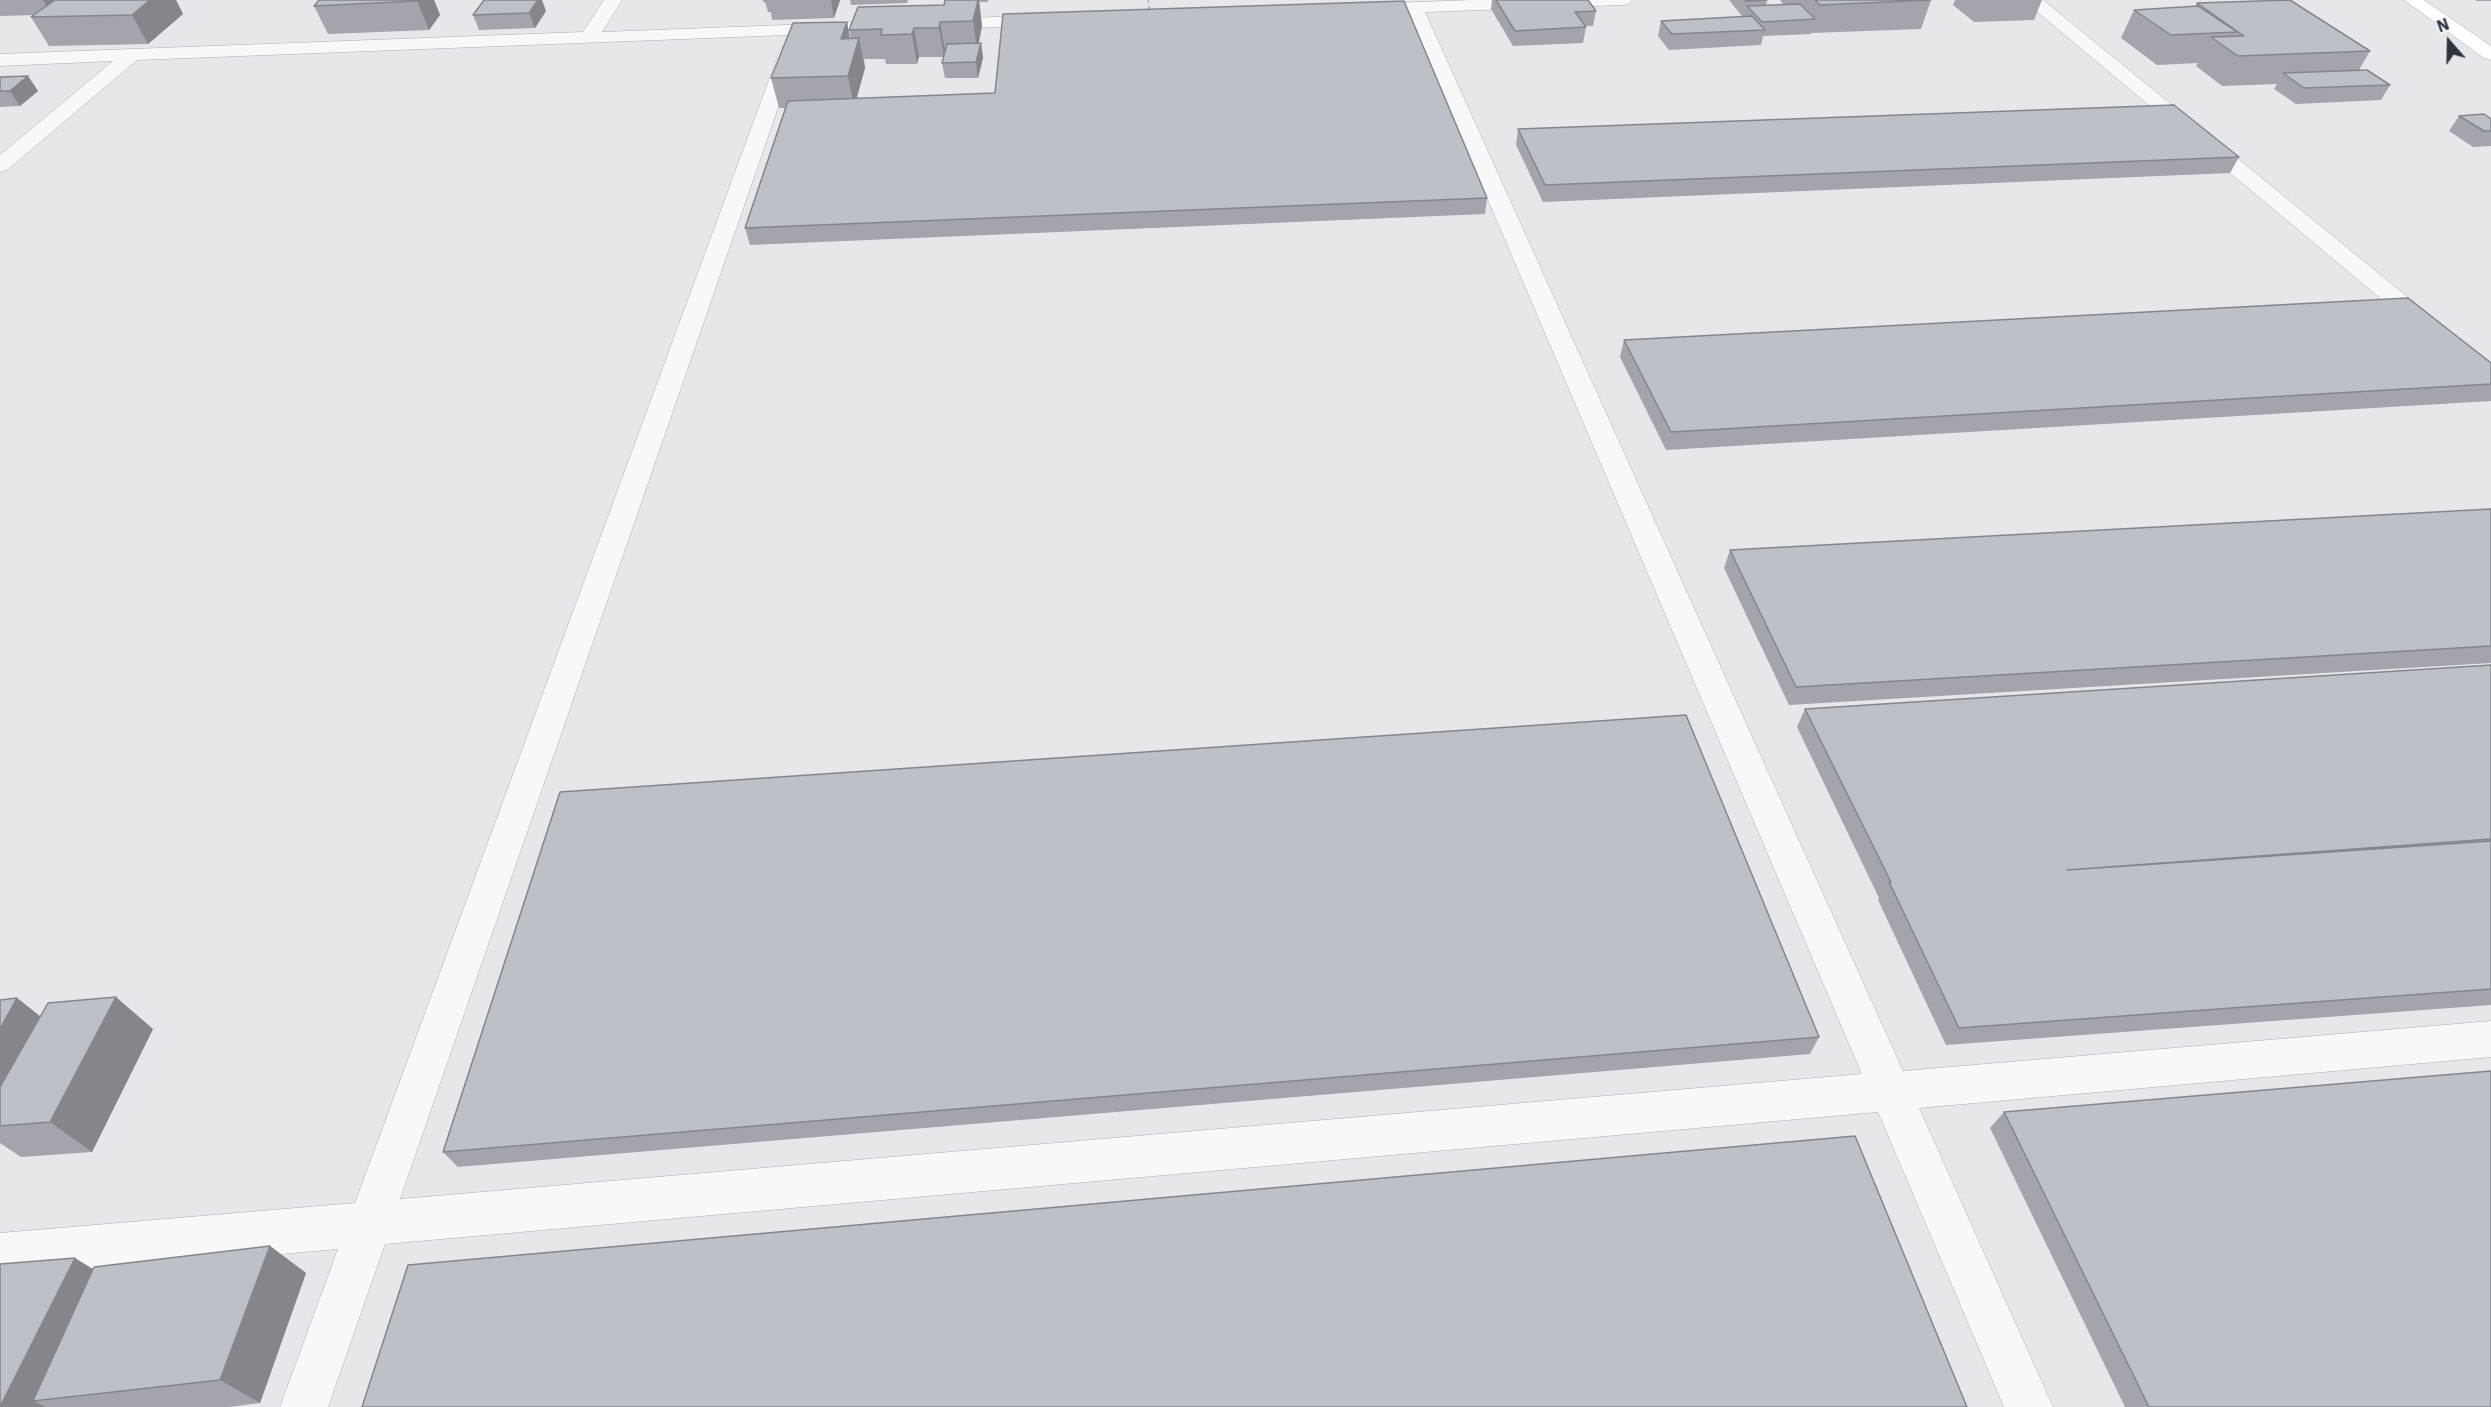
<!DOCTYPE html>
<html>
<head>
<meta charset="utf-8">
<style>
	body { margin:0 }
	#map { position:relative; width:2491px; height:1407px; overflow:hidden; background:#e5e7eb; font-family:"IBM Plex Sans",sans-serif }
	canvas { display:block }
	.north { position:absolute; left:2419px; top:12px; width:60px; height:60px; -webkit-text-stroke:4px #f4f6f8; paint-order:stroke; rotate:340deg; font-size:16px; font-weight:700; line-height:24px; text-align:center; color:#2e3541 }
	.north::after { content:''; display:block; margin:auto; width:21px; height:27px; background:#2e3541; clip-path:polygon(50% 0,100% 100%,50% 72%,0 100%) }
</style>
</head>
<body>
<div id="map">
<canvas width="2491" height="1407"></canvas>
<div class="north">N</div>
</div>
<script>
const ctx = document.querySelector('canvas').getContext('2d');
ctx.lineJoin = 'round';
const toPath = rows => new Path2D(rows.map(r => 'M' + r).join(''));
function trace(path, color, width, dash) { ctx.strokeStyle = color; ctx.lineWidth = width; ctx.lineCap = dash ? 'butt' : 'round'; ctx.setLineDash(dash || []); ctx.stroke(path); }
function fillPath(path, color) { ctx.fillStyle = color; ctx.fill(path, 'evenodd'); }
const minor = toPath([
	[604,0,622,0,602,32,1048,15,1054,16,1057,20,1054,24,1048,25,137,60,7,170,0,172,0,155,113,61,0,66,0,54,583,32,604,0],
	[1473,0,1632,0,1629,4,1623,5,1425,12,1903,1071,2491,1021,2491,1057,1919,1108,2053,1407,2004,1407,1878,1112,385,1244,328,1407,280,1407,338,1249,0,1279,0,1233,355,1203,780,50,783,46,789,44,795,46,798,50,400,1199,1862,1074,1408,13,1364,14,1358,13,1355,9,1358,5,1364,4,1473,0],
	[2023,0,2043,0,2491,365,2491,386,2482,383,2023,0]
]);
const major = toPath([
	[2404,0,2424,0,2491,46,2491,60,2484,58,2404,0]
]);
trace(minor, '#aaaeb5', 1);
trace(major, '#a5abb5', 1);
trace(toPath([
	[1148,0,1150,13]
]), '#b7babe', 2, [3, 3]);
fillPath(minor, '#f7f8f9');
fillPath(major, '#fff');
fillPath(toPath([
	[0,0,176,0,183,14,148,44,49,46,31,17,35,15,0,16],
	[319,0,436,0,434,0,440,15,429,30,328,34,314,6],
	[763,0,840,0,834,18,772,20,771,12,768,12,765,2,763,2],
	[850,0,908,0,907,3,851,5],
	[945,0,988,0,988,2,979,2,982,26,979,43,981,43,983,58,978,78,945,78,942,63,944,57,919,57,917,64,886,64,885,59,864,59,865,68,857,98,1487,198,1485,214,750,245,745,228,785,108,779,108,771,78,847,22,850,39,851,39,849,30,944,5],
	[1492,0,1588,0,1596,11,1593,26,1585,26,1586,27,1583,43,1513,46,1491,9],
	[1729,0,1767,0,1766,6,1784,5,1780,0,1931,0,1921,29,1811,33,1811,34,1763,36,1761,45,1669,50,1658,36,1661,21,1745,17,1745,16,1742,16],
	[1955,0,2042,0,2034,20,1974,22,1953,5],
	[2475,0,2491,0,2491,1,2477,1],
	[2197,3,2370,51,2359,70,2390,85,2381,100,2296,104,2274,89,2277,84,2222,86,2196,66,2198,63,2157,65,2121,38,2134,10,2195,7],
	[546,11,535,28,479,30,473,15],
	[28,76,38,91,20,106,0,107,0,77],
	[2459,116,2491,119,2491,146,2473,147,2449,131],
	[1518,129,2239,157,2230,173,1543,202,1516,145],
	[1624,340,2491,363,2491,401,1666,450,1620,357],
	[2491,509,2491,663,1789,705,1724,568,1730,550],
	[2491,665,2491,1005,1946,1045,1878,900,1879,898,1797,727,1805,709],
	[17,998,40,1016,153,1029,92,1152,21,1157,0,1143,0,1000],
	[1819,1037,1810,1054,458,1167,443,1152],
	[2004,1112,2491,1407,2125,1407,1990,1128],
	[270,1246,306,1273,260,1403,229,1407,0,1407,93,1269]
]), '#a2a5ab');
fillPath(toPath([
	[43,0,68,0,51,14],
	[150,0,176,0,183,14,148,44,132,15],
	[418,0,434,0,440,15,429,30,417,1],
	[538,0,542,0,546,11,535,28,529,13],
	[831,0,840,0,834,18],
	[978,0,979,0,982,26,977,50,973,21],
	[847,22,852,51,841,39],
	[940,22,945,51,944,57,939,28],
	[914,28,919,57,917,64,912,34],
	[859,38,865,68,854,106,848,76],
	[981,43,983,58,978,78,976,62],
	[28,76,38,91,20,106,10,91],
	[116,997,153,1029,92,1152,50,1122],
	[17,998,57,1030,0,1126,0,1029],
	[270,1246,306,1273,260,1403,220,1380],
	[75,1258,119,1285,33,1401,46,1407,0,1407]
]), '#84868b');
const building = toPath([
	[55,0,150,0,132,15,31,17,55,0],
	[319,0,418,0,417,1,314,6,319,0],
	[484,0,538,0,529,13,473,15,484,0],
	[945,0,978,0,973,21,940,22,939,28,914,28,912,34,881,35,882,29,849,30,858,7,944,5,945,0],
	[1496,0,1588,0,1596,11,1575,12,1586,27,1515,31,1496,0],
	[1745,0,1767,0,1746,1,1745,0],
	[1815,0,1931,0,1820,5,1815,0],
	[2290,0,2370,51,2238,56,2211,37,2244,36,2197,3,2290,0],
	[1404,1,1487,198,745,228,788,101,995,93,1003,14,1404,1],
	[1800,4,1815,19,1762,22,1747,6,1800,4],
	[2198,6,2237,32,2171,35,2134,10,2198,6],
	[1752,16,1765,30,1672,34,1661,21,1752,16],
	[847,22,841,39,859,38,848,76,771,78,793,23,847,22],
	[981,43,976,62,942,63,947,44,981,43],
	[2367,70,2390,85,2304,88,2283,73,2367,70],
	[28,76,10,91,0,91,0,77,28,76],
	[2174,105,2239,157,1545,185,1518,129,2174,105],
	[2484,114,2491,119,2491,131,2484,131,2459,116,2484,114],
	[2408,298,2491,363,2491,384,1671,432,1624,340,2408,298],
	[2491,509,2491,646,1796,687,1730,550,2491,509],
	[2491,665,2491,839,2067,870,2491,841,2491,989,1959,1028,1889,882,1891,882,1805,709,2491,665],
	[1686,715,1819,1037,443,1152,560,792,1686,715],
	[116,997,50,1122,0,1126,0,1087,48,1003,116,997],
	[17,998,0,1029,0,1000,17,998],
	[2491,1071,2491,1407,2149,1407,2004,1112,2491,1071],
	[1855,1136,1967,1407,362,1407,408,1265,1855,1136],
	[270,1246,220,1380,33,1401,94,1267,270,1246],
	[75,1258,0,1407,0,1264,75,1258]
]);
fillPath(building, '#bcc0c7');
trace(building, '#84868b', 1.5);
</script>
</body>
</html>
